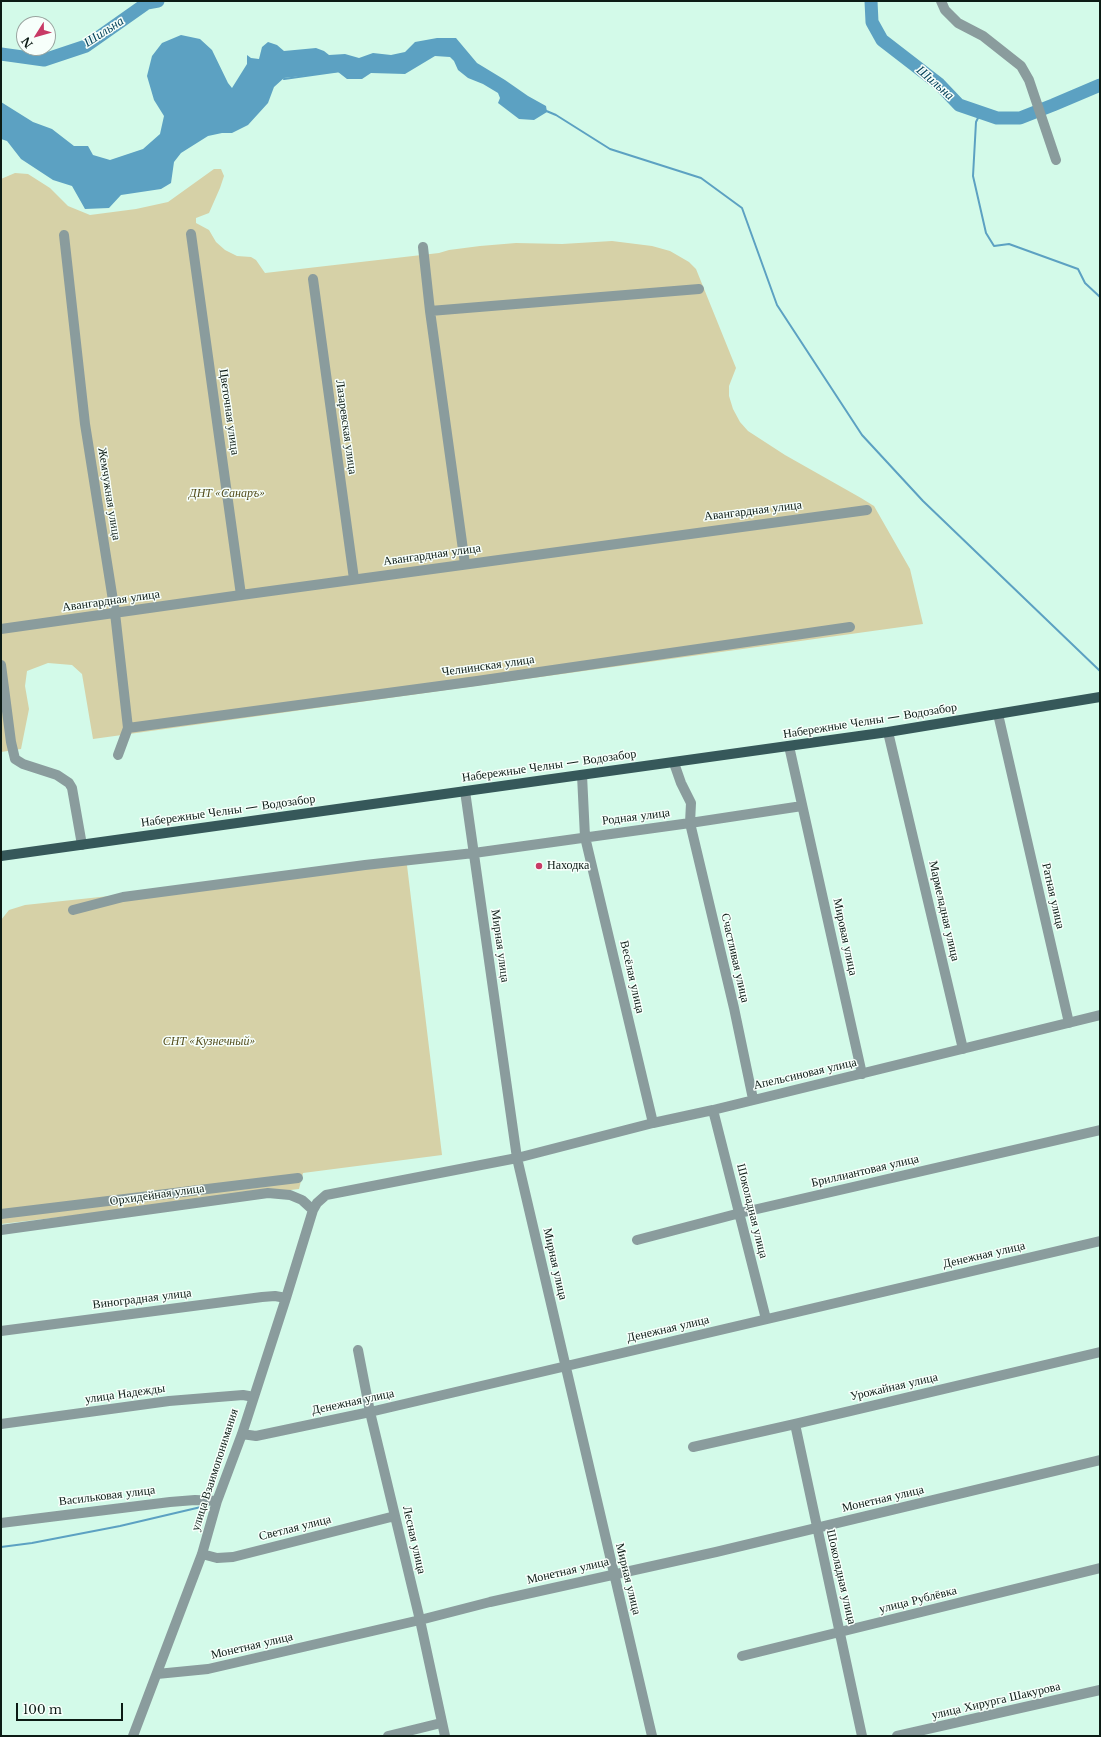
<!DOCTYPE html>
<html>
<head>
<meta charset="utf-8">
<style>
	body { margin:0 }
	#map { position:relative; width:1101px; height:1737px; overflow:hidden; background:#d3fae9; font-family:"Libre Baskerville",serif }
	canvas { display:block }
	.frame { position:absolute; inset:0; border:2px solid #0c1b15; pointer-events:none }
	.north { position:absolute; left:16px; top:16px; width:40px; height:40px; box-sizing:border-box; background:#f7fffb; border:1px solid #99a49f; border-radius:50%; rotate:233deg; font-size:11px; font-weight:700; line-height:16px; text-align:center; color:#0c1b15 }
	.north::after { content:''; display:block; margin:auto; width:14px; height:18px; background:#c83a66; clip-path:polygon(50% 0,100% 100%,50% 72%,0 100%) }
	.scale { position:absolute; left:16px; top:1703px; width:107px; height:18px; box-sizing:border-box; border:2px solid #0c1b15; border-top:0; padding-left:5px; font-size:12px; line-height:14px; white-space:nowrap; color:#0c1b15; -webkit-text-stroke:3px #f7fffb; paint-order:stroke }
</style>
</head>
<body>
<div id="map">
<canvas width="1101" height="1737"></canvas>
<div class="frame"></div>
<div class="north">N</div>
<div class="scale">100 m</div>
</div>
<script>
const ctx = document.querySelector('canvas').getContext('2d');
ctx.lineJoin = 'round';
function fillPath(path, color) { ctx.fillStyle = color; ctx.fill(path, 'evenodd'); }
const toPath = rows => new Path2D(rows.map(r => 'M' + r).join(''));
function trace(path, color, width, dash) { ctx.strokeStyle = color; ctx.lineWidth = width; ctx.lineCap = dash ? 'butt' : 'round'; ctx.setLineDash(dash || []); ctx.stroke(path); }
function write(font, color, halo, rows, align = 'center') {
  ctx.font = font + ' "Libre Baskerville",serif'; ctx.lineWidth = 3; ctx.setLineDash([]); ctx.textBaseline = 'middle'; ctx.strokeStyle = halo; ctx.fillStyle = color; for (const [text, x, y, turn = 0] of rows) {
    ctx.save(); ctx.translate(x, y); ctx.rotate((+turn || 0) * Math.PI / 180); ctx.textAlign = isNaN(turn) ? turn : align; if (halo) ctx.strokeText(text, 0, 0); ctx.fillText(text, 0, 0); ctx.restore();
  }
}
fillPath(toPath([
	[214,169,221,169,224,176,220,188,209,213,196,218,196,223,209,230,216,242,225,250,237,256,251,257,256,260,265,273,439,253,449,250,480,246,516,243,562,244,612,241,652,246,670,251,689,262,696,269,736,368,729,386,729,396,733,409,740,422,748,431,785,455,861,498,874,506,910,569,923,624,93,739,82,674,72,665,48,663,27,671,25,686,29,709,21,749,1,752,1,179,15,173,28,174,50,188,68,206,90,215,136,209,168,202],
	[406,857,442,1155,303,1173,299,1189,1,1224,1,920,9,910,25,905,119,895]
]), '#d6d1a7');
fillPath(toPath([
	[181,35,200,39,212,50,228,83,232,88,247,64,247,55,251,58,259,59,262,47,268,42,277,45,284,51,316,48,324,51,329,55,345,54,359,58,373,53,391,55,405,52,415,42,437,38,456,38,477,63,505,80,528,96,546,106,547,112,534,120,519,119,498,103,500,98,498,93,483,84,468,78,458,70,454,61,450,57,435,56,405,74,371,73,362,79,347,79,338,72,284,78,274,87,268,103,248,125,232,133,222,133,208,136,181,153,174,162,171,183,161,189,121,195,109,208,85,209,72,186,53,180,21,159,7,141,1,139,1,102,33,122,52,129,74,146,88,146,93,155,110,160,143,149,160,134,164,116,154,100,147,76,152,56,162,43]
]), '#5ca1c2');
trace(toPath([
	[284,79,341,71],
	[544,110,556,115,610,149,701,178,742,208,777,305,862,435,923,501,1100,671],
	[981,112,976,122,973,176,986,233,994,246,1009,244,1078,269,1085,283,1100,297],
	[1,1547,32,1543,120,1526,201,1507]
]), '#5ca1c2', 2);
trace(toPath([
	[871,1,872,22,882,40,939,84,959,105,997,118,1020,118,1053,105,1100,85],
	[1,54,44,60,86,46,147,3,158,1]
]), '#5ca1c2', 13);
trace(toPath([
	[941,1,945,10,958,23,983,36,1021,66,1029,80,1056,160],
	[191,234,241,595],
	[64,235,85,424,115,613,128,728,118,755],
	[423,247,430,311,465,564],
	[313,279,354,579],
	[430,311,699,289],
	[1,629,241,595,867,510],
	[1,665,11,742,15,759,23,764,57,775,69,783,72,788,82,845],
	[998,714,1069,1023],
	[128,728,477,681,850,627],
	[888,732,963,1049],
	[789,746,862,1074],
	[674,763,681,783,691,803,690,823,734,1008,753,1099],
	[582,775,585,837,653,1123],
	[465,791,517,1158,652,1736],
	[73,910,123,897,365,865,474,853,690,823,802,806],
	[713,1110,766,1319],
	[1,1214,298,1178],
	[1,1230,268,1193,290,1195,302,1200,313,1210],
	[637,1240,740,1213,1100,1130],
	[1,1331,262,1297,275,1296,286,1298],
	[358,1350,370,1412,420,1620,445,1736],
	[1,1424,169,1401,243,1395,254,1397],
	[795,1424,862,1736],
	[242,1434,256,1436,370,1412,1100,1241],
	[693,1447,795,1424,1100,1352],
	[1,1523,170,1502,195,1500,217,1501],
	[202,1554,217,1558,233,1557,395,1516],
	[742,1656,1100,1568],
	[157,1674,208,1669,420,1620,490,1602,716,1552,1100,1460],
	[133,1736,202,1554,217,1501,242,1434,286,1298,313,1210,317,1203,326,1195,517,1158,653,1123,713,1110,1100,1015],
	[388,1736,441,1723],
	[897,1736,1100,1690]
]), '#8a9c9d', 10);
trace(toPath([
	[1,856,888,732,1100,697]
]), '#36585a', 10);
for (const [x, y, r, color] of [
	[539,866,4,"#c83a66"]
]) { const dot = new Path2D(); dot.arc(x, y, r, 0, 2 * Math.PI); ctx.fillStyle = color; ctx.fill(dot); trace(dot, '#f7fffb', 1.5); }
write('12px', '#0c1b15', '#f7fffb', [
	["Цветочная улица",229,412,82],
	["Лазаревская улица",346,427,82],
	["Жемчужная улица",109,494,81],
	["Авангардная улица",753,511,-7],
	["Авангардная улица",432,555,-8],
	["Авангардная улица",111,601,-8],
	["Челнинская улица",488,666,-8],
	["Набережные Челны — Водозабор",870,721,-9],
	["Набережные Челны — Водозабор",549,766,-8],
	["Набережные Челны — Водозабор",228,811,-8],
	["Родная улица",636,817,-7],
	["Ратная улица",1053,896,77],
	["Мармеладная улица",944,911,77],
	["Мировая улица",845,937,78],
	["Мирная улица",500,946,82],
	["Счастливая улица",735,958,77],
	["Весёлая улица",632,977,77],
	["Апельсиновая улица",805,1074,-13],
	["Бриллиантовая улица",865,1171,-13],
	["Орхидейная улица",157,1195,-8],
	["Шоколадная улица",752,1211,76],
	["Денежная улица",984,1255,-13],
	["Мирная улица",555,1264,77],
	["Виноградная улица",142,1299,-7],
	["Денежная улица",668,1329,-13],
	["Урожайная улица",894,1387,-13],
	["улица Надежды",125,1394,-8],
	["Денежная улица",353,1402,-12],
	["улица Взаимопонимания",215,1470,-72],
	["Васильковая улица",107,1496,-7],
	["Монетная улица",883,1499,-13],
	["Светлая улица",295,1528,-14],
	["Лесная улица",414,1540,77],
	["Монетная улица",568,1571,-13],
	["Шоколадная улица",841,1577,77],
	["Мирная улица",628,1579,76],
	["улица Рублёвка",918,1600,-14],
	["Монетная улица",252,1646,-13],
	["улица Хирурга Шакурова",996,1701,-13]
]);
write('italic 12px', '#544e1d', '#f7fffb', [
	["ДНТ «Санаръ»",227,494],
	["СНТ «Кузнечный»",209,1042]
]);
write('12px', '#0c1b15', '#f7fffb', [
	["Находка",547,866]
], 'left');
write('italic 13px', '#06435b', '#f7fffb', [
	["Шильна",104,32,-33],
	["Шильна",935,83,41]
]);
</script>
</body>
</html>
